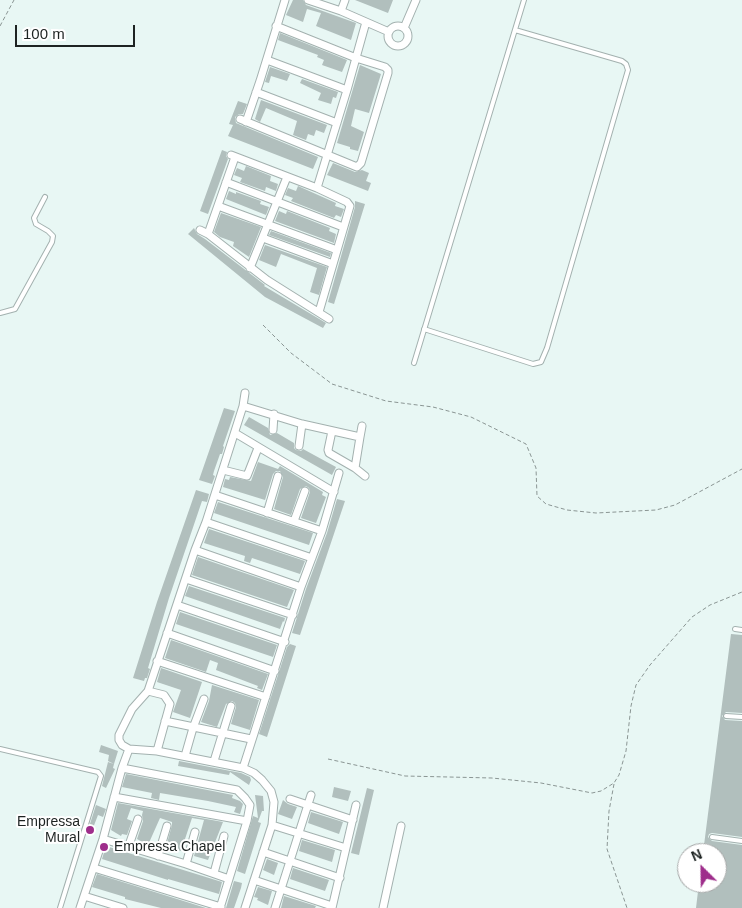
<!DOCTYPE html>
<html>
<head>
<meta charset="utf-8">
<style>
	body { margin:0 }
	#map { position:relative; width:742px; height:908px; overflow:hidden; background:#e8f7f4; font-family:Helvetica,sans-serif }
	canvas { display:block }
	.north { position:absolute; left:677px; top:843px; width:50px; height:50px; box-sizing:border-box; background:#fff; border:1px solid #a5a7a7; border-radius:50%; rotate:337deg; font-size:14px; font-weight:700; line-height:20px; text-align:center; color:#1d2322 }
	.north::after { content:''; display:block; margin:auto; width:18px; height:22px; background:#9e2d8b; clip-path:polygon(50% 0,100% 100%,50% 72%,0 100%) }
	.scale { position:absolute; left:15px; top:25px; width:120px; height:22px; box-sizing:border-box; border:2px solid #1d2322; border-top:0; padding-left:6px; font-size:15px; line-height:18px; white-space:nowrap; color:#1d2322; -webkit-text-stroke:4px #fff; paint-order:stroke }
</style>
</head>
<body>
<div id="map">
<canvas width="742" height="908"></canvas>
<div class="north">N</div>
<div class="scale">100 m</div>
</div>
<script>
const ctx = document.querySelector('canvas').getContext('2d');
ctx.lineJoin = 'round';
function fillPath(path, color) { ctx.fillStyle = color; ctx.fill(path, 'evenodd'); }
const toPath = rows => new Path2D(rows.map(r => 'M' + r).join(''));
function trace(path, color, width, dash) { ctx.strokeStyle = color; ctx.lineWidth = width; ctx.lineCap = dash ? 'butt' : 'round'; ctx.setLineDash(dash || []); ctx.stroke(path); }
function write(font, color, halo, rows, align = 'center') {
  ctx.font = font + ' Helvetica,sans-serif'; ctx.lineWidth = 4; ctx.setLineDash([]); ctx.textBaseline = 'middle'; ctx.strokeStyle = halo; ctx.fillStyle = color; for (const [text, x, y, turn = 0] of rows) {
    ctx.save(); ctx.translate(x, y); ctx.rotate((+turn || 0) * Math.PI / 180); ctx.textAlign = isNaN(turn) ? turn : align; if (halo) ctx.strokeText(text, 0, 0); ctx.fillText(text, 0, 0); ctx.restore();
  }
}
fillPath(toPath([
	[293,0,303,0,306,5,356,23,351,40,316,26,321,13,307,9,303,22,286,15],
	[355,0,393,0,388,13],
	[280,33,347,60,342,72,322,65,324,60,317,57,318,55,278,40],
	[360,65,381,74,369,113,355,109,351,126,364,132,358,151,350,149,350,147,337,143],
	[270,67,290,74,287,81,271,76,269,83,265,82],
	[302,79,338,92,336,98,333,97,331,104,318,100,321,93,300,83],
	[261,100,327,125,324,133,316,130,314,136,308,134,306,140,293,135,297,121,266,108,260,122,255,119],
	[238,101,247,104,243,114,239,114,235,117,236,123,318,157,313,169,228,136,233,125,229,124],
	[222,150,227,152,226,156,228,159,208,214,200,211],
	[333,163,355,172,362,170,369,173,366,181,371,183,368,191,327,175],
	[246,166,271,176,270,181,278,184,276,191,266,187,265,191,240,182,242,178,234,175,237,168,244,171],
	[298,186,336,203,335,206,344,209,341,217,336,215,334,218,291,201,293,198,285,195,288,188,296,191],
	[229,191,236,194,236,192,261,201,260,204,269,207,266,215,226,199],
	[355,201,365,204,334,304,328,302,355,207],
	[279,211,286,214,287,211,330,228,329,231,336,234,334,243,275,221],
	[221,213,261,227,249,257,233,246,234,242,220,237,214,232],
	[194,228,197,234,205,239,265,285,264,286,326,323,323,328,265,297,188,234],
	[271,231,331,253,330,257,269,235],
	[265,245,327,267,319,295,310,292,317,268,281,254,276,267,259,260],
	[224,408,235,411,223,446,224,447,222,454,220,454,214,471,213,475,215,476,212,484,199,480],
	[249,417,268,428,270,435,277,433,294,443,294,448,296,450,301,451,303,449,336,467,332,475,244,425],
	[258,462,278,469,280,466,323,492,322,495,326,497,316,523,301,518,310,492,309,488,306,486,300,489,291,515,274,509,283,477,280,471,276,471,273,474,265,500,223,487,225,479,229,480,230,477,251,481],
	[196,490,209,494,207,502,202,501,169,598,148,668,150,669,147,678,145,678,144,681,133,678,157,602],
	[337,499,345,501,300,635,292,633,306,589,327,533],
	[218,502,313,533,309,545,214,513],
	[209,529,305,561,300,574,252,558,250,563,244,561,245,556,204,543],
	[198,557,294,590,287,607,192,575],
	[189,586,285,618,284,622,283,621,280,629,185,596],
	[180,612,277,645,273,657,176,624],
	[731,634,742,635,742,713,726,712,722,716,725,720,742,721,742,837,712,833,709,834,708,837,712,841,742,845,742,908,696,908,699,883,717,883,717,853,703,853],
	[171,640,268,674,262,690,257,688,258,686,216,670,218,663,210,660,206,672,165,658],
	[290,644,296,646,267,737,259,734,287,647],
	[161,668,202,682,190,718,173,712,181,690,157,682],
	[212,685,259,700,250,730,231,724,236,707,235,703,232,701,226,704,217,727,201,722,209,701],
	[101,745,118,751,114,764,108,761,109,755,99,752],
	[179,761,241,773,250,777,251,780,249,785,230,772,229,775,178,766],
	[108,762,114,764,113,768,115,769,106,788,102,786],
	[126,774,233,795,232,798,240,801,243,804,240,814,234,812,236,807,208,801,160,793,159,800,151,798,152,793,122,787],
	[334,787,351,791,348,801,332,797],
	[367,788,374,790,359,855,351,853],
	[255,795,263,796,264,811,262,811,258,822,261,823,245,874,237,871,253,816,258,818],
	[283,800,288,804,297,807,292,819,278,814],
	[118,803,223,822,208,860,194,856,204,820,192,818,181,851,166,847,172,825,172,822,160,818,148,845,137,839,143,821,142,815,143,811,131,808,127,819,132,821,127,835,122,834,121,836,111,830],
	[96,805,106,809,103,817,98,815,93,828,89,827],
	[311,812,343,822,339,834,308,823],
	[302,840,335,850,332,862,299,851],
	[106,846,222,882,219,894,168,879,168,880,102,859],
	[267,859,278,863,274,875,263,870],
	[293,868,329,880,325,891,290,879],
	[97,874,206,908,161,908,125,899,125,897,92,887],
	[234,881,242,883,241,888,234,908,226,908],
	[258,887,272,891,268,905,257,900,258,898,254,897],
	[284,896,316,906,315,908,281,908]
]), '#b1bfbd');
const lane = toPath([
	[0,313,15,309,52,242,53,236,48,231,36,224,34,218,45,197],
	[424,329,533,364,541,362,547,348,628,70,626,64,622,61,515,30],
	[414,363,524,0],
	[735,629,742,630],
	[726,716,742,717],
	[0,749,98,772,101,776,60,908],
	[712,837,742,841]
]);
const street = toPath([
	[308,0,341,11,389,32],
	[341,11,345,0],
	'388 36a10 10 0 1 1 20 0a10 10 0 1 1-20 0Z',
	[404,28,416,0],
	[267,60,347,90],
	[256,92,337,123],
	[240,119,357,167,361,163,388,73,388,70,385,67,356,58,276,26],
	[246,122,260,81,285,0],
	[231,155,317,188,347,90,366,22],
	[235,157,208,234,267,280,329,319],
	[226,182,343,227],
	[317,188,347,202,350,206,319,312],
	[218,206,337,250],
	[200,230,208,234],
	[263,238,333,264],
	[250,268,287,177],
	[243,406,245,393],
	[273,430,274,414],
	[235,433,334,492],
	[360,437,362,426],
	[299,446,302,424],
	[355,468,365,476],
	[223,470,247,476,258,448],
	[215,495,322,531],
	[267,513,278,476],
	[294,521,305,491],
	[206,522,312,558],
	[195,550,301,587],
	[186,579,293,615],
	[177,605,285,642],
	[167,633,275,671],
	[157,661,266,697],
	[148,691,164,695,170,704,157,751],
	[165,721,251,739],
	[185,756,193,728,204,699],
	[214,761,231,706],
	[122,768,237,790,245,798,250,805,247,821,220,908],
	[243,768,301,587,322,531,339,473],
	[114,797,247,821],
	[290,799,353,820],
	[272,825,346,848],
	[103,839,186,864,229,879],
	[128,848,138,819],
	[263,852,340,878],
	[158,856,167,826],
	[186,864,195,832],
	[94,868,221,907],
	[214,873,224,836],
	[254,880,332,906],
	[84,896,123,908],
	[80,908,103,839,122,768,129,749],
	[245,908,272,825,274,802,271,791,262,780,254,773,243,768,157,751,129,749,122,745,119,740,119,735,132,709,148,691,195,550,206,522,243,406,302,424,360,437,355,468,329,453,328,450,332,431],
	[275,908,311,795],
	[332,908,356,805],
	[383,908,401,826]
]);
trace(lane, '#a3b1af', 6);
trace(street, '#a3b1af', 9);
trace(toPath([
	[0,26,14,0],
	[263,325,291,353,332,384,386,401,433,407,471,417,526,444,536,468,537,496,546,504,567,510,596,513,656,510,675,505,742,469],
	[328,759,405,776,492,778,541,783,592,793,601,791,614,783,619,775,626,751,631,706,636,685,650,665,692,617,710,605,742,592],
	[614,784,609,811,607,849,627,908]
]), '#8a9593', 1, [4, 2.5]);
trace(lane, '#fff', 4);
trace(street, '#fff', 7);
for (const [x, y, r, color] of [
	[90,830,5,"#9e2d8b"],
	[104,847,5,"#9e2d8b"]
]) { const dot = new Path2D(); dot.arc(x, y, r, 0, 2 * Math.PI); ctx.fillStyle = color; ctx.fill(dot); trace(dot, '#fff', 2); }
write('14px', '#1d2322', '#fff', [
	["Empressa",80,822],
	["Mural",80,838],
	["Empressa Chapel",114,847,"left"]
], 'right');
</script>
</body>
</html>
